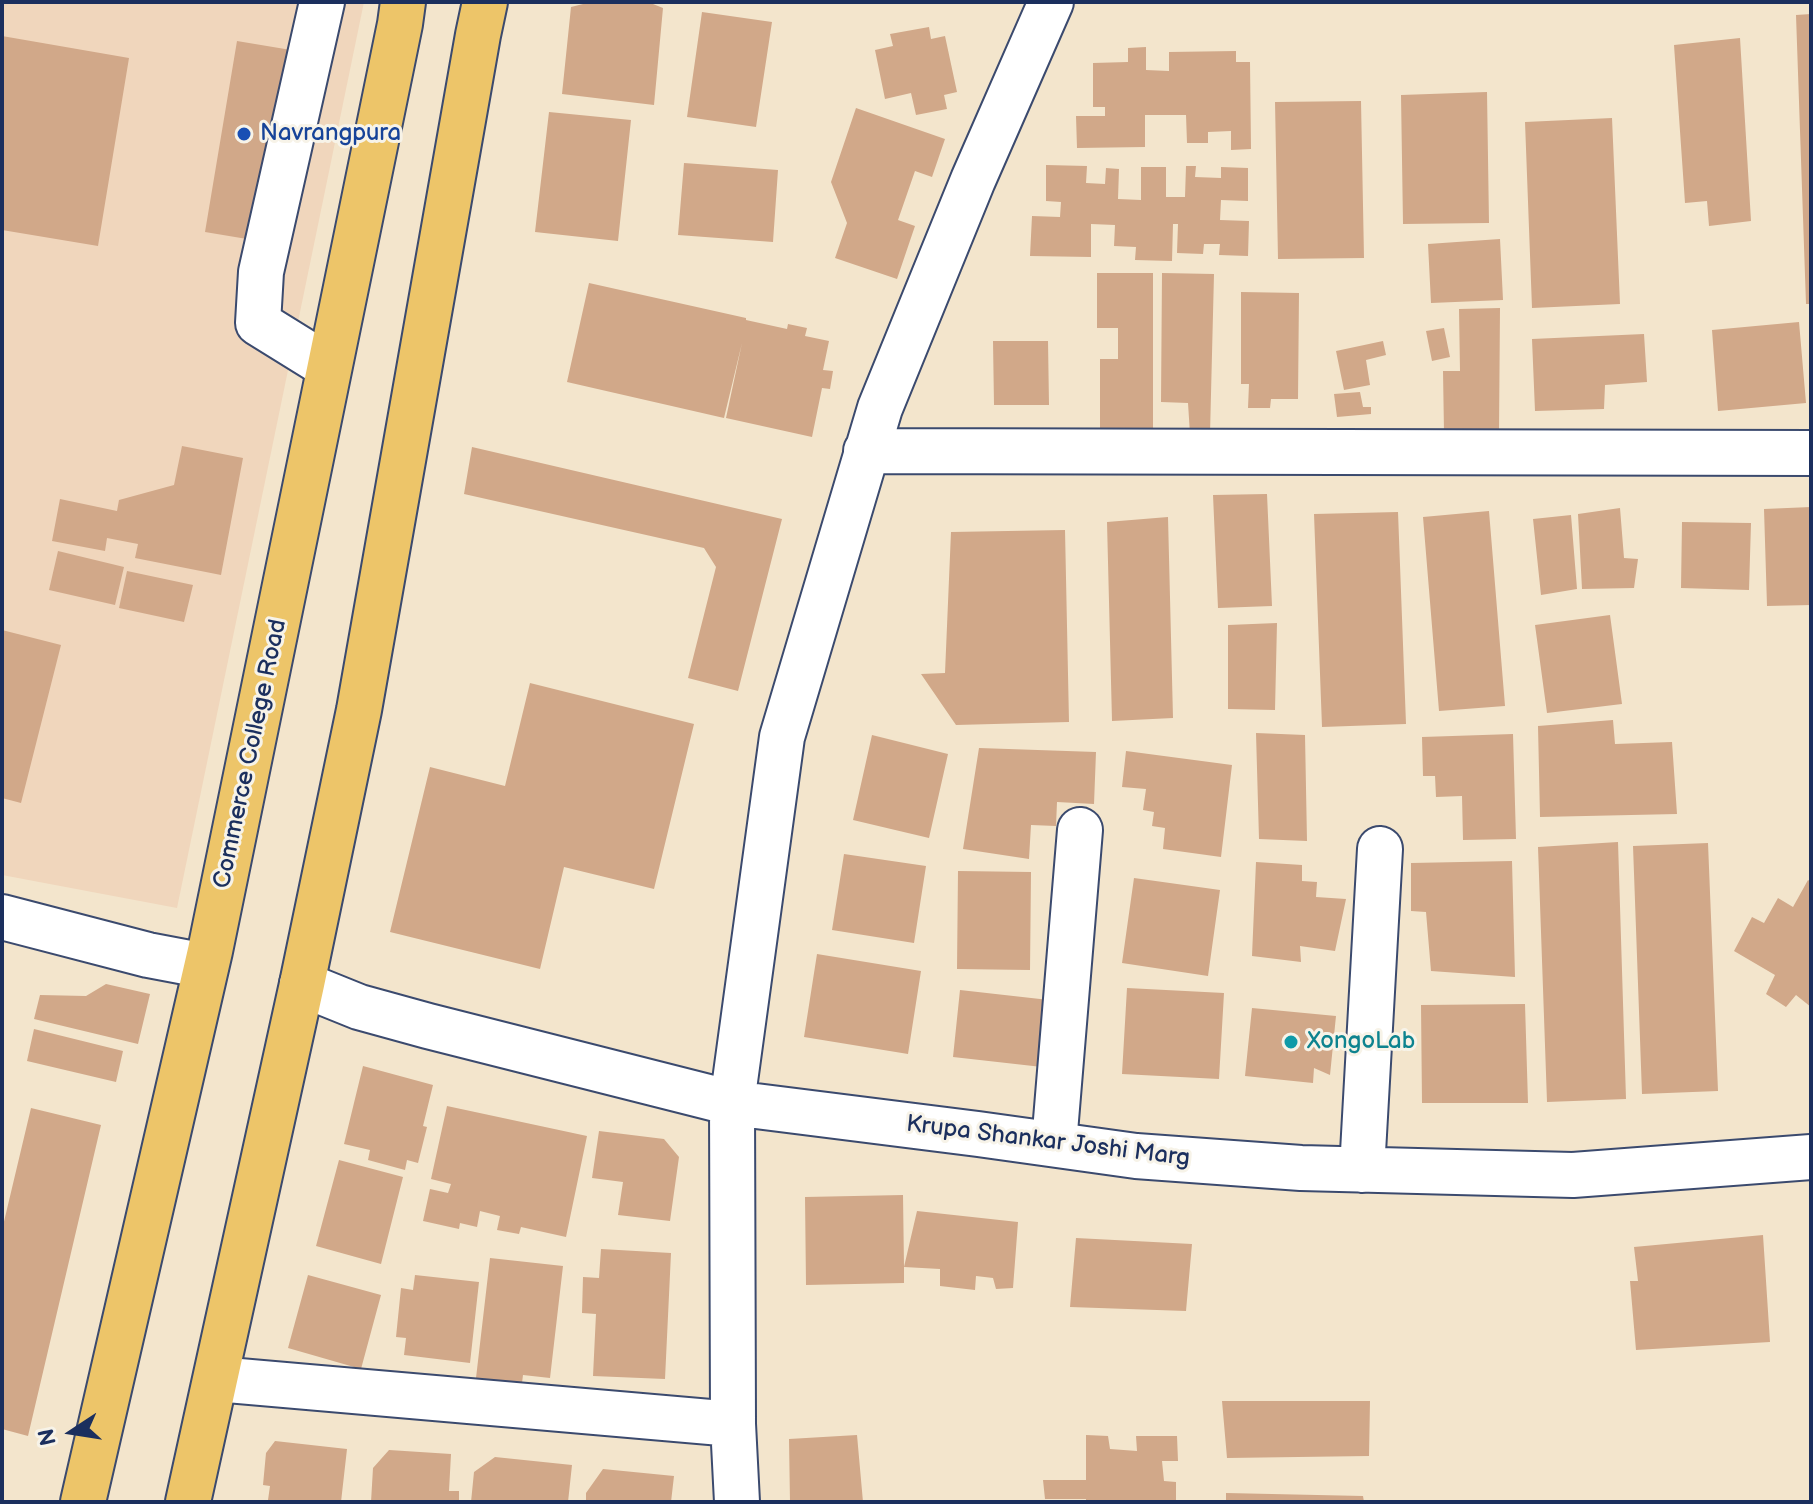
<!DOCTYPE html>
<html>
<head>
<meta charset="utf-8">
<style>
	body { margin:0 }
	#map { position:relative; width:1813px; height:1504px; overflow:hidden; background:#f3e5cc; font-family:"Balsamiq Sans",sans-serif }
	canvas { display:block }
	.frame { position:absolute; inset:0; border:4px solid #1b2f5e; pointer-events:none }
	.north { position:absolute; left:32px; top:1392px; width:80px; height:80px; -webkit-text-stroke:6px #f7f3e8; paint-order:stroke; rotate:258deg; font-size:22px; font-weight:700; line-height:32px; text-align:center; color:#1b2f5e }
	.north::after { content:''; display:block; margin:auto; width:28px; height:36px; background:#1b2f5e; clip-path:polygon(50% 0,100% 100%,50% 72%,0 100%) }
</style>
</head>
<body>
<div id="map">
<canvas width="1813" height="1504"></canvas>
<div class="frame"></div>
<div class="north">N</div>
</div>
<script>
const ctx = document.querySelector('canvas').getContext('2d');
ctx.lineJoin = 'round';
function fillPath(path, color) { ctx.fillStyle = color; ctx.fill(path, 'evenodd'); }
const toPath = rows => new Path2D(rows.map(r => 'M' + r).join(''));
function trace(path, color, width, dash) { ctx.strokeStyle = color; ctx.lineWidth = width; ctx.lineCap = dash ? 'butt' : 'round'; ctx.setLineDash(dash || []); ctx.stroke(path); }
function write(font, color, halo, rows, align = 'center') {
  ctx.font = font + ' "Balsamiq Sans",sans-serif'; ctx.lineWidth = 6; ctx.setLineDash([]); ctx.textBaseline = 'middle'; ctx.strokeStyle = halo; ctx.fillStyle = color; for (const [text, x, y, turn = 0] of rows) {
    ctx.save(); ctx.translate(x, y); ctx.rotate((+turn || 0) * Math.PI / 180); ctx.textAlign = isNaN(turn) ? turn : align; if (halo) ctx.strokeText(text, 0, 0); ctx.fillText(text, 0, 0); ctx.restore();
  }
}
fillPath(toPath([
	[2,2,364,2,177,908,2,875]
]), '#f0d6bc');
fillPath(toPath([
	[591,2,648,2,663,8,654,105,562,94,571,7],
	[702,12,772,22,756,127,687,117],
	[1811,14,1811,304,1806,304,1796,15],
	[929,27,931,39,945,36,957,92,944,95,947,109,916,115,911,93,885,99,875,50,893,46,890,34],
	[2,36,129,58,98,246,2,230],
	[1740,38,1751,221,1709,226,1707,201,1685,203,1674,45],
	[237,41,297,51,265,242,205,232],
	[1146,47,1146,70,1169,71,1169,52,1236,51,1236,62,1250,62,1251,149,1231,150,1231,131,1208,132,1208,143,1187,143,1186,115,1145,115,1145,147,1077,148,1076,116,1105,116,1105,107,1093,107,1093,63,1128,62,1128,48],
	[1487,92,1489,223,1403,224,1401,95],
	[1361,101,1364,258,1278,259,1275,102],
	[856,108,945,139,932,177,915,171,898,220,915,226,897,279,835,258,847,223,831,182],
	[549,112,631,120,618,241,535,232],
	[1612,118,1620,304,1532,308,1525,122],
	[684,163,778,170,773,242,678,235],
	[1046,165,1087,166,1086,183,1105,184,1106,168,1119,169,1118,199,1141,200,1141,167,1166,167,1166,197,1185,197,1186,166,1196,166,1195,177,1221,178,1221,167,1248,168,1248,201,1221,200,1220,220,1249,221,1248,256,1219,255,1220,244,1204,244,1203,254,1177,253,1178,224,1173,224,1172,261,1135,260,1136,247,1114,246,1115,225,1091,224,1091,257,1030,256,1032,216,1060,217,1061,202,1046,201],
	[1500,239,1503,300,1431,303,1428,244],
	[1097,273,1153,273,1153,430,1100,430,1100,359,1118,359,1118,328,1097,328],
	[1162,273,1214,274,1210,434,1190,434,1188,403,1161,402],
	[589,283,746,318,746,320,787,329,788,324,807,328,805,336,829,341,823,370,833,371,830,389,822,388,812,437,726,418,742,343,724,418,567,382],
	[1241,292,1299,293,1298,399,1271,399,1270,408,1248,408,1249,384,1241,384],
	[1500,308,1499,432,1444,432,1443,371,1460,371,1459,309],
	[1799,322,1806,403,1718,411,1712,330],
	[1444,328,1450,357,1432,361,1426,331],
	[1644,334,1647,382,1605,385,1604,409,1535,411,1532,339],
	[993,341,1048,341,1049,405,994,405],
	[1383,341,1386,355,1366,360,1370,385,1344,390,1336,351],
	[1360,392,1363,407,1371,407,1371,414,1337,417,1334,394],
	[182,446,243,458,221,575,135,558,138,544,107,538,105,551,52,541,60,499,117,511,119,500,174,485],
	[472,447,782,519,738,691,688,678,716,567,704,548,464,494],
	[1267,494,1272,606,1218,608,1213,495],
	[1811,507,1811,605,1767,606,1764,509],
	[1620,508,1624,558,1638,559,1634,588,1582,589,1578,514],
	[1489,511,1505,706,1439,711,1423,517],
	[1398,512,1406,724,1322,727,1314,514],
	[1571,515,1577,589,1541,595,1533,519],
	[1168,517,1173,718,1112,721,1107,522],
	[1682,522,1751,523,1749,590,1681,588],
	[1065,530,1069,722,956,725,921,674,945,673,951,532],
	[58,551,124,567,115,605,49,590],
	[127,571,193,585,184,622,119,608],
	[1610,615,1622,704,1547,713,1535,625],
	[1277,623,1275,710,1228,709,1228,625],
	[2,630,61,645,21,803,2,798],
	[530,683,694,724,654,889,564,867,540,969,390,932,430,767,505,786],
	[1613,720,1615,744,1672,742,1677,814,1540,817,1538,726],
	[1256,733,1305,735,1307,841,1259,839],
	[1513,734,1516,839,1463,840,1462,796,1436,797,1435,776,1423,776,1422,737],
	[872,735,948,754,929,838,853,820],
	[979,748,1096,752,1094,804,1057,802,1056,826,1031,825,1029,859,963,849],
	[1126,751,1232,765,1221,857,1163,849,1165,828,1152,826,1154,812,1143,810,1146,789,1122,787],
	[1618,842,1626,1099,1547,1102,1538,847],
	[1708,843,1718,1091,1642,1094,1633,846],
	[844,854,926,866,914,943,832,930],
	[1512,861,1515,977,1431,971,1426,912,1411,911,1411,863],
	[1256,862,1302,865,1302,881,1317,882,1316,897,1346,899,1335,951,1300,946,1301,962,1252,956],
	[958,871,1031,872,1030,970,957,969],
	[1134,878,1220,890,1208,976,1122,963],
	[1808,880,1811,882,1811,1007,1796,995,1786,1007,1766,994,1775,975,1734,951,1752,917,1764,923,1778,898,1793,907],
	[817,954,921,971,908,1054,804,1037],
	[106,984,150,994,138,1044,34,1019,40,995,86,996],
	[1127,988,1224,993,1219,1079,1122,1074],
	[960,990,1049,1000,1042,1067,953,1057],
	[1525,1004,1528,1103,1422,1103,1421,1005],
	[1252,1008,1336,1016,1330,1075,1314,1068,1313,1083,1245,1076],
	[34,1029,123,1051,116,1082,27,1061],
	[363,1066,433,1085,423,1126,427,1127,418,1163,407,1160,405,1170,368,1160,370,1150,344,1144],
	[447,1106,587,1136,566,1237,521,1227,519,1234,497,1230,500,1216,480,1211,477,1227,460,1223,459,1229,423,1221,430,1189,448,1193,451,1184,431,1179],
	[31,1108,101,1125,28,1436,2,1429,2,1230],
	[599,1131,664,1139,679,1157,670,1221,618,1215,623,1182,592,1178],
	[339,1160,403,1177,381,1264,316,1246],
	[903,1195,904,1267,917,1211,1018,1222,1013,1288,996,1289,993,1278,976,1276,975,1290,940,1286,940,1269,904,1267,904,1283,806,1285,805,1197],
	[1763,1235,1770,1342,1636,1350,1630,1281,1638,1281,1634,1247],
	[1076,1238,1192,1244,1186,1311,1070,1307],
	[601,1249,671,1253,665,1379,593,1376,596,1314,582,1313,583,1277,599,1278],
	[490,1258,563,1266,550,1378,523,1375,522,1383,476,1378],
	[308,1275,381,1295,361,1369,288,1348],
	[415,1275,479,1282,470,1363,404,1355,406,1338,396,1337,401,1288,413,1290],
	[1222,1401,1370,1401,1369,1456,1227,1458],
	[857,1435,863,1502,790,1502,789,1439],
	[1086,1435,1108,1436,1110,1449,1137,1451,1136,1436,1177,1436,1178,1461,1162,1461,1164,1481,1176,1482,1176,1502,1086,1502,1086,1499,1045,1499,1043,1480,1086,1480],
	[275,1441,347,1449,341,1502,268,1500,270,1486,263,1485,266,1453],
	[389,1450,451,1454,449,1491,459,1491,459,1502,371,1502,373,1468],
	[495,1457,572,1465,568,1502,471,1502,474,1472],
	[603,1469,674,1476,671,1502,586,1502,586,1493],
	[1226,1493,1363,1496,1364,1502,1226,1502]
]), '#d1a889');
const minor = toPath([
	[322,2,261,272,258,323,329,367],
	[866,451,1811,453],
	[2,917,148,955,206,966],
	[302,984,359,1007,428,1026,732,1103,978,1134,1136,1156,1301,1168,1573,1175,1811,1157],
	[1054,1144,1080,830],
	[1362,1170,1380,849],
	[216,1379,733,1424],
	[737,1502,733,1424,732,1103,782,737,880,408,973,180,1051,2]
]);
const major = toPath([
	[83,1502,210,951,400,24,403,2],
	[188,1502,302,984,359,710,478,35,485,2]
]);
trace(minor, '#3b4a6e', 48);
trace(major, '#3b4a6e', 48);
trace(minor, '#fff', 44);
trace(major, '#edc569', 44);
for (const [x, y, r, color] of [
	[244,134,8,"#1a4fb4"],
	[1291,1042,8,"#0f9aa8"]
]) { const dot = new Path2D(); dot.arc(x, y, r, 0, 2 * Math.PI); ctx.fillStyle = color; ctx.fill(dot); trace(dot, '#f7f3e8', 3); }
write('24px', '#164399', '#f7f3e8', [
	["Navrangpura",260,134]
], 'left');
write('24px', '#1b2f5e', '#f7f3e8', [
	["Commerce College Road",251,754,-78],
	["Krupa Shankar Joshi Marg",1048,1142,7]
]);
write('24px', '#0d838f', '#f7f3e8', [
	["XongoLab",1307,1042]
], 'left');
</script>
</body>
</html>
